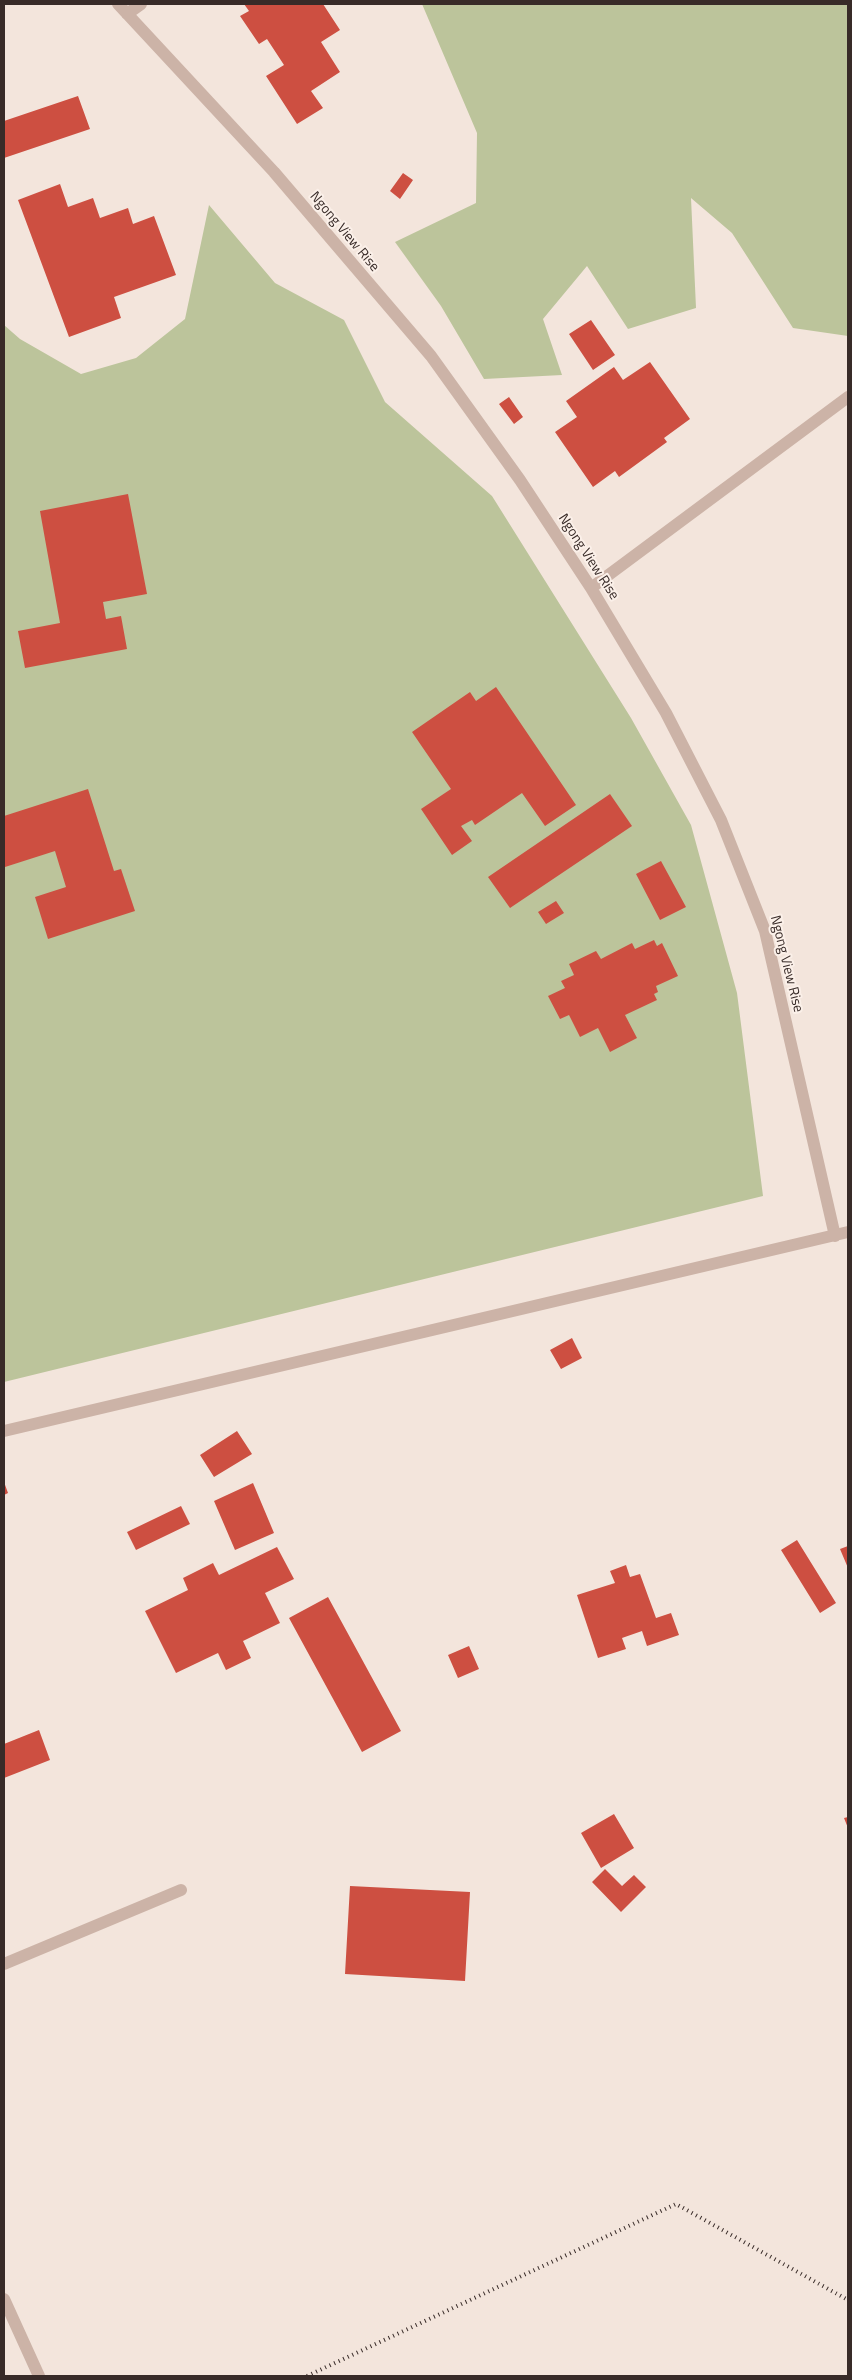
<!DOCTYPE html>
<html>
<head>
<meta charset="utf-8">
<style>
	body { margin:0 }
	#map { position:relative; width:852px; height:2380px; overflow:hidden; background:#f3e5dc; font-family:"Titillium Web",sans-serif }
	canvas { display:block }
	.frame { position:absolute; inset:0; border:5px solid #382b28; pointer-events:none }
</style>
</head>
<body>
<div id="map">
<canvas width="852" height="2380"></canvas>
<div class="frame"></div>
</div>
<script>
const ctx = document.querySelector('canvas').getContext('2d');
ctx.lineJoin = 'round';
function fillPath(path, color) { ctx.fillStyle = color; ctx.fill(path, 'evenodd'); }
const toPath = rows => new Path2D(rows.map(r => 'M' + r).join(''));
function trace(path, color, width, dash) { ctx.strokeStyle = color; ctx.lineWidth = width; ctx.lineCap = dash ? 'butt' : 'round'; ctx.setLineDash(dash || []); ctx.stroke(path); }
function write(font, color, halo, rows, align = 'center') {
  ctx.font = font + ' "Titillium Web",sans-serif'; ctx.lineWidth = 4; ctx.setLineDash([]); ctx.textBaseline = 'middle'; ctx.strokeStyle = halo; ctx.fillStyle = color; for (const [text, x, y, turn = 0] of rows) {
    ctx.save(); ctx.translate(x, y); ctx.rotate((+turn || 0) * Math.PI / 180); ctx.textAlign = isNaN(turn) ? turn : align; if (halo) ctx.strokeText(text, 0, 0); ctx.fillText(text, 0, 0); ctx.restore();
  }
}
fillPath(toPath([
	[422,4,848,4,848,336,793,328,732,233,691,198,696,308,628,329,587,266,543,319,562,375,484,379,441,306,395,242,476,203,477,133],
	[209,205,275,283,344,320,385,402,492,496,631,718,691,825,737,993,763,1196,4,1382,4,325,20,339,81,374,136,358,185,319]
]), '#bcc49b');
fillPath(toPath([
	[244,4,323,4,340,30,321,42,340,72,311,91,323,108,297,124,266,76,284,65,267,39,259,44,240,16,249,11],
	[78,96,90,129,4,158,4,121],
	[403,173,413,180,400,199,390,191],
	[60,184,68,207,93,198,100,218,128,208,133,224,154,216,176,275,114,297,121,318,69,337,18,200],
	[591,320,615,355,593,370,569,334],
	[650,362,690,419,664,438,667,442,619,477,615,471,593,487,555,432,577,417,566,401,614,367,623,380],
	[509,397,523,417,514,424,499,404],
	[128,494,147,594,103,602,106,619,121,616,127,649,25,668,18,631,60,623,40,511],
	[496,687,576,805,545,826,522,793,475,825,472,820,461,826,472,841,452,855,421,809,451,789,412,732,470,692,476,701],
	[88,789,114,871,121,869,135,911,48,939,35,897,66,887,55,851,5,867,4,816],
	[610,794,632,826,510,908,488,877],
	[661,861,686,907,660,920,636,874],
	[556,901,564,913,546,924,538,912],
	[654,940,657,946,662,943,678,976,656,986,658,992,654,994,657,1000,625,1015,637,1038,610,1052,598,1028,580,1037,569,1015,560,1019,548,996,565,988,561,981,574,975,569,964,596,951,601,959,632,943,635,949],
	[572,1338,582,1358,561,1369,550,1350],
	[237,1431,252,1454,214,1477,200,1455],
	[4,1482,8,1493,4,1495],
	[253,1483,274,1533,235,1550,214,1501],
	[181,1506,190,1524,136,1550,127,1532],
	[797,1540,836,1603,820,1613,781,1550],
	[848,1546,848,1568,840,1549],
	[277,1547,294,1579,265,1593,280,1623,243,1641,251,1658,226,1670,218,1653,176,1673,145,1611,188,1590,183,1578,213,1563,219,1575],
	[626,1565,630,1577,640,1574,656,1618,671,1613,679,1635,647,1646,642,1631,622,1638,626,1649,598,1658,577,1595,615,1583,610,1571],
	[328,1597,401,1731,362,1752,289,1618],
	[469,1646,479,1669,458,1678,448,1655],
	[39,1730,50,1760,4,1778,4,1744],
	[614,1814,634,1848,601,1868,581,1833],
	[848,1817,848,1828,844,1818],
	[605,1869,622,1886,634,1875,646,1887,621,1912,592,1882],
	[350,1886,470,1892,465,1981,345,1974]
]), '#cd4f41');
trace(toPath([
	[118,4,274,172,431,356,520,480,591,588,666,713,721,820,765,931,835,1236],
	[127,14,141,4],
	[591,588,848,397],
	[4,1431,848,1232],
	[4,1964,181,1890],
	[4,2299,39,2376]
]), '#ccb3a7', 12);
trace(toPath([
	[307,2376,676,2204,848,2300]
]), '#382b28', 4, [1, 4]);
write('14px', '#382b28', '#fbf0e9', [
	["Ngong View Rise",344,232,50],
	["Ngong View Rise",588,557,57],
	["Ngong View Rise",786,964,76]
]);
</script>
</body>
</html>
